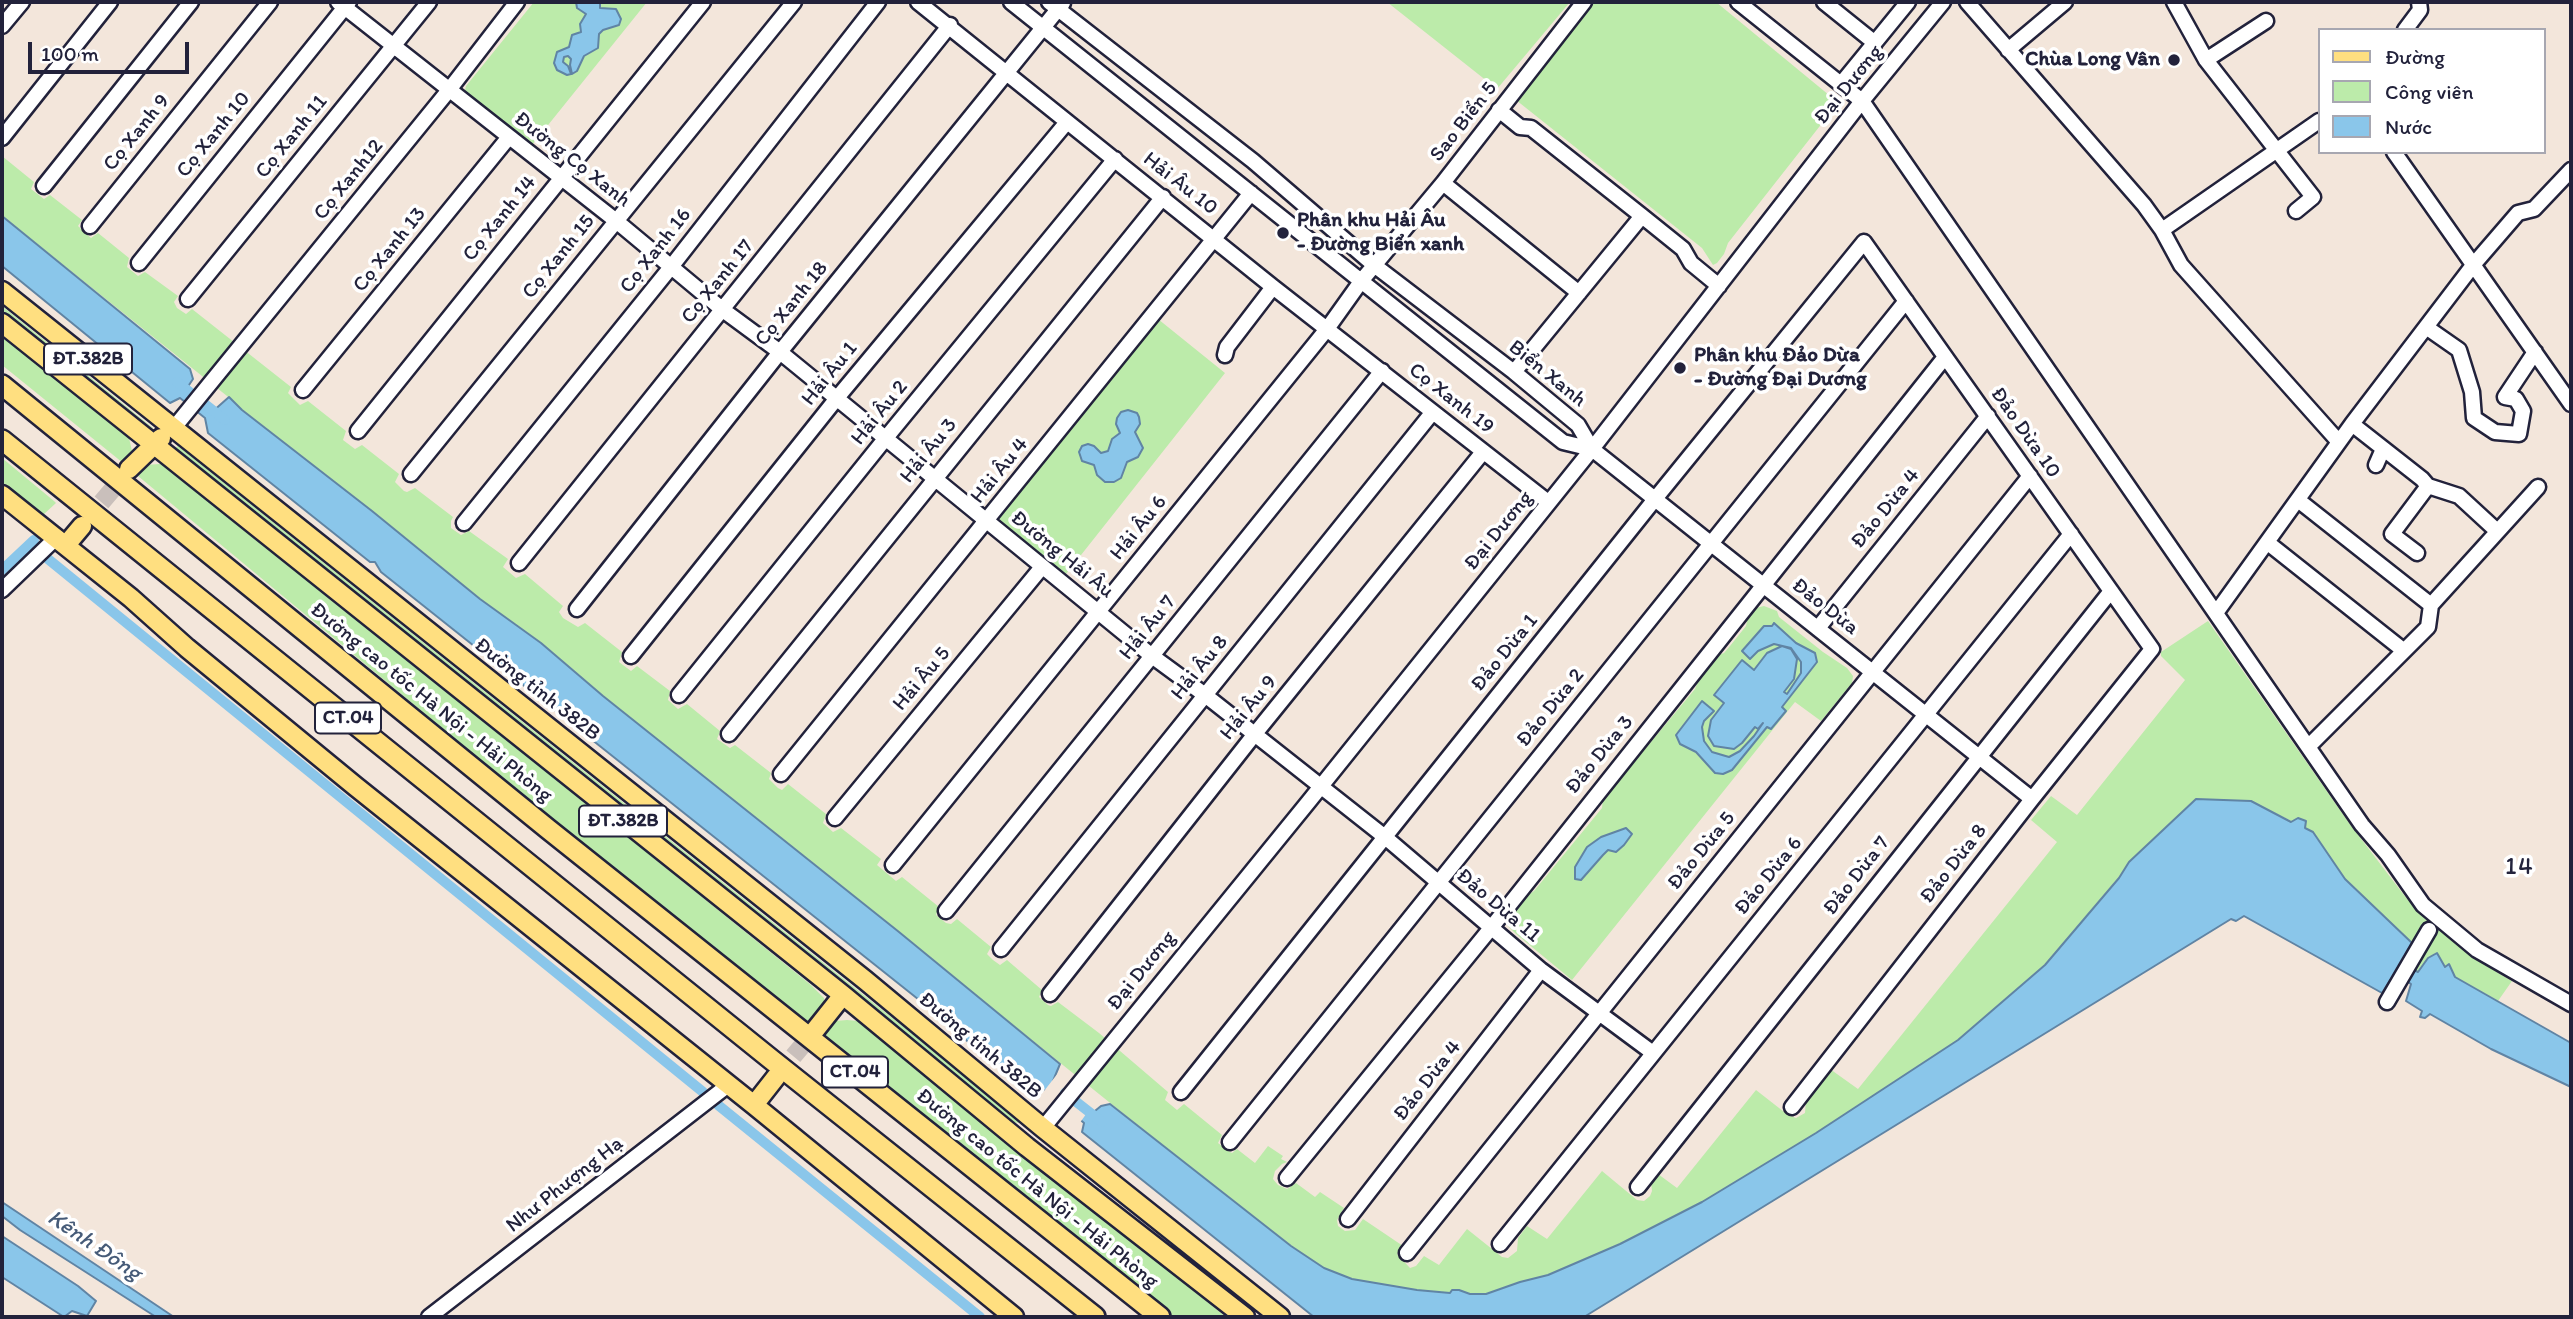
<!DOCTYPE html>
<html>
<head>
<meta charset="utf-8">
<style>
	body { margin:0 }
	#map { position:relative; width:2573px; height:1319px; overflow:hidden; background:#f3e6db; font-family:Itim,sans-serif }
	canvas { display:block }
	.frame { position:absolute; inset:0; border:4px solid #22223b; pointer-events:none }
	.legend { position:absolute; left:2318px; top:28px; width:228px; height:126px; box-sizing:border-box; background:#fff; border:2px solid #a7a7b1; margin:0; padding:9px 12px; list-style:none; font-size:21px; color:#22223b }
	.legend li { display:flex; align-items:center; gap:14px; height:35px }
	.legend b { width:35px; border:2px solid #a7a7b1 }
	.scale { position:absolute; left:28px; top:42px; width:161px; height:32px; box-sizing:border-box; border:4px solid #22223b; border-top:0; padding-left:9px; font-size:21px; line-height:24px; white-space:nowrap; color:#22223b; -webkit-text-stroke:5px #fff; paint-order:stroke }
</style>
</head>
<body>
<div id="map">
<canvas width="2573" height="1319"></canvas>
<div class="frame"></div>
<ul class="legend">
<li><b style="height:9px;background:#ffdf80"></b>Đường</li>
<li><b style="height:19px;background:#bcebaa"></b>Công viên</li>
<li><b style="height:19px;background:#8ac6ea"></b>Nước</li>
</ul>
<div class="scale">100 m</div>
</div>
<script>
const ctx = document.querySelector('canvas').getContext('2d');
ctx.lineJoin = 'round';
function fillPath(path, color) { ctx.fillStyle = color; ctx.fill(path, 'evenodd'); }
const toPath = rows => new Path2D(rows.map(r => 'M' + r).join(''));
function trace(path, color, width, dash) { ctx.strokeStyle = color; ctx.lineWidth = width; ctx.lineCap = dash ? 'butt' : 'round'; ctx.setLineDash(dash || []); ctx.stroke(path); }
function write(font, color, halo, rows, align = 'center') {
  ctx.font = font + ' Itim,sans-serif'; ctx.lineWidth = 7; ctx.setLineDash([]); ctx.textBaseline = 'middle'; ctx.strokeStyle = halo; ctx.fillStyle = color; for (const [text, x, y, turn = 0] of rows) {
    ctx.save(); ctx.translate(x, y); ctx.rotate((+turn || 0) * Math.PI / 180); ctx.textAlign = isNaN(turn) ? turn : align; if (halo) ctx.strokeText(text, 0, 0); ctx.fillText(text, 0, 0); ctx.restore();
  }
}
fillPath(toPath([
	[534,2,647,2,532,145,467,94,465,90,466,86],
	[1387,2,1570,2,1497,89],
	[1595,2,1716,2,1835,100,1834,108,1728,243,1724,254,1717,263,1713,265,1702,248,1516,100],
	[2,156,34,182,31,189,44,199,50,195,82,220,78,226,91,238,98,233,129,258,127,267,138,276,145,272,178,296,174,302,177,308,186,314,192,309,291,387,288,393,300,405,308,401,346,431,343,440,355,449,362,445,399,474,395,482,404,491,407,492,415,488,453,517,451,521,451,528,461,535,469,531,508,559,503,567,516,578,525,574,563,606,559,612,563,618,578,627,585,623,622,652,619,662,631,671,637,666,670,691,668,700,678,709,687,704,720,731,717,739,730,748,735,745,771,773,769,779,778,788,782,790,788,784,826,814,823,823,833,832,841,828,881,859,877,865,896,881,902,877,939,907,936,915,946,923,951,924,957,919,991,947,987,954,993,960,1000,965,1007,960,1042,990,1039,997,1048,1005,1051,1006,1058,1002,1099,1033,1168,1092,1165,1100,1177,1110,1184,1104,1222,1135,1218,1143,1230,1152,1232,1153,1237,1149,1255,1163,1268,1146,1283,1156,1281,1159,1287,1162,1282,1164,1275,1171,1273,1179,1278,1185,1287,1189,1296,1183,1315,1197,1320,1192,1344,1208,1337,1220,1338,1226,1345,1231,1355,1230,1363,1219,1403,1246,1397,1254,1410,1268,1416,1266,1424,1256,1439,1265,1467,1229,1502,1257,1508,1258,1517,1251,1518,1238,1527,1226,1547,1239,1602,1171,1637,1200,1644,1201,1650,1196,1652,1191,1651,1182,1658,1174,1677,1188,1756,1090,1788,1115,1796,1118,1805,1113,1806,1099,1830,1069,1858,1089,2057,842,2031,820,2051,796,2077,815,2185,680,2161,656,2161,652,2208,621,2349,823,2407,899,2450,937,2498,973,2512,981,2498,1001,2455,977,2452,969,2449,965,2445,967,2441,959,2433,957,2428,959,2418,972,2402,964,2412,943,2345,879,2313,832,2251,801,2196,799,2129,862,2119,877,2045,965,1958,1040,1816,1133,1702,1202,1620,1244,1548,1275,1520,1282,1486,1294,1470,1294,1459,1290,1450,1293,1417,1290,1352,1279,1323,1268,1261,1224,603,696,541,643,480,599,372,511,242,410,232,400,2,216],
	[2,306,153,428,153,429,2,310],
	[1158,319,1225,373,1066,574,1001,523,999,518,1002,509,1013,500],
	[2,332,125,432,129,438,132,451,128,467,2,365],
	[178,446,1016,1117,1019,1123,1012,1122,177,452,175,448],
	[2,458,54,501,56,503,43,515,2,482],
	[160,464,168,466,811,985,824,998,824,1004,809,1032,132,471,145,465],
	[1764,606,1777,611,1779,617,1823,652,1847,668,1853,676,1852,683,1821,721,1795,702,1572,980,1515,933,1507,925,1507,918,1525,897,1534,891,1602,808,1603,799,1633,761,1640,755,1695,689,1699,678,1718,655,1724,653,1730,646,1746,626,1748,617,1756,608],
	[847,1020,858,1021,1226,1317,1165,1317,815,1037,835,1021]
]), '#bcebaa');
const water = toPath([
	[576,2,600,2,600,8,616,9,621,19,619,25,603,30,599,34,598,48,584,56,577,71,572,74,570,65,571,59,568,56,564,57,563,62,568,66,571,74,567,75,557,70,554,63,557,52,569,47,572,35,581,32,580,24,586,14,577,8,576,2],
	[2,216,190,369,193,379,185,391,212,412,229,397,242,410,372,511,480,599,541,643,603,696,899,932,1060,1064,1053,1081,1090,1115,1101,1106,1110,1104,1291,1246,1324,1268,1352,1279,1417,1290,1450,1293,1452,1290,1459,1290,1470,1294,1486,1294,1520,1282,1548,1275,1620,1244,1702,1202,1816,1133,1958,1040,2045,965,2119,878,2129,862,2196,799,2251,801,2291,822,2298,818,2306,821,2305,828,2313,832,2345,879,2412,943,2402,964,2418,972,2428,958,2437,953,2445,967,2449,964,2455,977,2571,1043,2571,1087,2491,1049,2430,1014,2425,1018,2420,1017,2422,1011,2406,1001,2411,984,2395,973,2382,993,2244,916,2236,921,2231,919,1584,1317,1314,1317,1082,1132,1084,1123,1046,1090,1035,1096,945,1023,933,1011,381,572,375,562,370,562,208,433,205,418,180,398,170,403,2,266,2,216],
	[1128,410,1137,413,1139,417,1140,424,1135,432,1143,448,1138,457,1127,462,1121,478,1114,482,1105,482,1097,475,1094,465,1082,461,1079,452,1082,446,1088,444,1094,446,1101,453,1108,451,1112,439,1120,433,1116,424,1117,418,1121,412,1128,410],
	[1774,623,1796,643,1815,653,1817,662,1782,707,1786,711,1771,729,1767,727,1732,770,1723,774,1715,773,1696,752,1680,744,1676,735,1702,701,1714,711,1704,721,1702,727,1704,741,1712,752,1729,757,1740,751,1754,736,1763,723,1758,729,1755,727,1742,743,1734,749,1714,746,1708,736,1711,720,1724,703,1714,695,1742,660,1754,670,1767,653,1782,646,1791,649,1797,659,1794,679,1784,692,1787,694,1801,673,1801,662,1791,648,1774,644,1758,651,1750,659,1742,651,1764,626,1772,626,1774,623],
	[1626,828,1632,834,1624,845,1616,852,1608,850,1603,855,1581,880,1575,879,1575,867,1587,847,1601,837,1626,828],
	[2,1202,174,1317,156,1317,20,1230,2,1216,2,1202],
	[2,1236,78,1286,96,1301,87,1316,72,1311,64,1317,2,1277,2,1236]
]);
fillPath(water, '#8ac6ea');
trace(water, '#6084a4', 2);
fillPath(toPath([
	[1062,1068,1057,1080,1089,1110,1079,1124,1046,1095,1038,1099,1035,1096,1044,1091]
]), '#f3e6db');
trace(toPath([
	[177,382,225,420],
	[48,559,703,1092],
	[2,570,34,540],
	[1065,1093,1102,1122],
	[718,1105,980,1317]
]), '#8ac6ea', 10);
trace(toPath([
	[84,523,129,470],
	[776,1077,812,1034]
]), '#c9bfbb', 18, [18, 9]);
const minor = toPath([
	[338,2,615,220,723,310,780,352,1152,656,1205,695,1385,837,1541,970,1653,1053],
	[918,2,1273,287,1548,502],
	[1011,2,1563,442,1592,449],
	[1049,2,1253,161,1374,265,1514,372,1578,425,1592,449,2032,799],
	[1738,2,1862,101,2362,825,2388,855,2423,905,2477,950,2571,1004],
	[1824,2,1875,43],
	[1967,2,2144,205,2162,230,2181,265,2339,442],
	[2174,2,2206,60,2313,197,2296,211],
	[2,26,22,2],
	[2405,30,2420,10,2419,2],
	[2008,50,2065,2],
	[2206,60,2266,21],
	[1841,84,1908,2],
	[1499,110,1520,127,1531,128,1642,216,1683,249,1691,263,1719,286],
	[2,138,110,2],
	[2394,152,2571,404],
	[1443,183,1579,293],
	[44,186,191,2],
	[90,226,270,2],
	[2162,230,2319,121],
	[139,263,349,2],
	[188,299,429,2],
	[2426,327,2459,350,2472,392,2474,418,2495,432,2519,434,2523,411,2516,399,2505,397,2535,352],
	[1225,355,1227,347,1273,287],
	[1514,372,1642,216],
	[303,390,509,137],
	[2352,424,2422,479,2428,486,2392,534,2417,553],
	[173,429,449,90,517,2],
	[358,431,703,2],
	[2376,465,2383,449],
	[411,474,794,2],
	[2428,486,2459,496,2497,531],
	[2298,500,2431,605],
	[464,523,671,267,878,2],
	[2268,543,2403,650],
	[519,563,950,25],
	[2,590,57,537],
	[577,609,780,352,1063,3],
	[2216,613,2352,424,2474,264,2518,213,2534,209,2571,170],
	[1818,628,1988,416],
	[631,656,837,398,1067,122],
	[679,695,885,439,1115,159],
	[729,734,1163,197],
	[2309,746,2428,627,2431,605,2538,487],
	[781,774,1251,193],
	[835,818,1042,567],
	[893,865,1327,329,1362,280,1443,183,1584,2],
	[946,911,1382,371],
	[1001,949,1432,413],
	[1050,994,1254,735,1483,452],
	[2387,1002,2429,930],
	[1181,1092,1655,499,1864,242,2152,649,2032,799,1792,1107],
	[1043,1128,1310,800,1592,449,1862,101,1943,2],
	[1230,1142,1906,301],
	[1287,1178,1491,928,1945,357],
	[1638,1187,2111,591],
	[1348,1219,1541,970],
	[1500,1244,2071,534],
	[1407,1253,2030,476],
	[429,1317,727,1086]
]);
const major = toPath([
	[2,291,865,980,1043,1128,1280,1317],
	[2,323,843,995,1027,1147,1245,1317],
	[129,469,161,438],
	[2,495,131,598,187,648,355,786,754,1105,1014,1317],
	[66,545,82,526],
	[812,1034,843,995],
	[754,1105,776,1077]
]);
const highway = toPath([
	[2,385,548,829,1160,1317],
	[2,440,772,1060,1095,1317]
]);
trace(minor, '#22223b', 19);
trace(major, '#22223b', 23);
trace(highway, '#22223b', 24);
trace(minor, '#fff', 14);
trace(major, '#ffdf80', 18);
trace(highway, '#ffdf80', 19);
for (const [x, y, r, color] of [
	[2174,60,7,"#22223b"],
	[1283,233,7,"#22223b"],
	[1680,368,7,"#22223b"]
]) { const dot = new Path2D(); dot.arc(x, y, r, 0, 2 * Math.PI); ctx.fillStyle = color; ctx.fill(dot); trace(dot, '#fff', 2.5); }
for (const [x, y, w] of [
	[88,359,88],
	[348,718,66],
	[623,821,88],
	[855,1072,66]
]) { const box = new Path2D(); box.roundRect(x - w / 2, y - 15.5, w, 31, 5); ctx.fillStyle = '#fff'; ctx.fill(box); trace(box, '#22223b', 2); }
write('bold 19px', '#22223b', null, [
	["ĐT.382B",88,359],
	["CT.04",348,718],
	["ĐT.382B",623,821],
	["CT.04",855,1072]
]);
write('bold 21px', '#22223b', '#fff', [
	["Chùa Long Vân",2160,60,"right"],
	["Phân khu Hải Âu",1297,221],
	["- Đường Biển xanh",1297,245],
	["Phân khu Đảo Dừa",1694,356],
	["- Đường Đại Dương",1694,380]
], 'left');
write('21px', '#22223b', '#fff', [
	["Đại Dương",1849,85,-51],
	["Sao Biển 5",1464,122,-52],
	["Cọ Xanh 9",137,133,-51],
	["Cọ Xanh 10",214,135,-51],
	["Cọ Xanh 11",292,137,-51],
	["Đường Cọ Xanh",572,160,38],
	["Cọ Xanh12",349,180,-51],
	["Hải Âu 10",1180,184,38],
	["Cọ Xanh 14",500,219,-51],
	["Cọ Xanh 13",390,250,-51],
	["Cọ Xanh 16",656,251,-52],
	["Cọ Xanh 15",559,257,-51],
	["Cọ Xanh 17",718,282,-51],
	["Cọ Xanh 18",792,304,-51],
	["Hải Âu 1",830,374,-51],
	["Biển Xanh",1547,374,39],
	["Cọ Xanh 19",1451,399,38],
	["Hải Âu 2",880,413,-51],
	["Đảo Dừa 10",2025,433,55],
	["Hải Âu 3",929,451,-51],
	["Hải Âu 4",1000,471,-51],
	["Đảo Dừa 4",1886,509,-51],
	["Hải Âu 6",1139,528,-51],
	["Đại Dương",1499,531,-51],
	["Đường Hải Âu",1062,555,39],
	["Đảo Dừa",1825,607,38],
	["Hải Âu 7",1148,628,-51],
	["Đảo Dừa 1",1505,653,-51],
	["Hải Âu 8",1200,668,-51],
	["Hải Âu 5",922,679,-50],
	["Đường tỉnh 382B",537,690,38],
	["Đường cao tốc Hà Nội - Hải Phòng",431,703,39],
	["Hải Âu 9",1249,708,-51],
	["Đảo Dừa 2",1551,708,-51],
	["Đảo Dừa 3",1600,755,-51],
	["Đảo Dừa 5",1702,851,-51],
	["Đảo Dừa 8",1954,864,-52],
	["Đảo Dừa 6",1769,876,-51],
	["Đảo Dừa 7",1857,876,-52],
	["Đảo Dừa 11",1498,906,40],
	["Đại Dương",1142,971,-51],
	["Đường tỉnh 382B",980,1046,40],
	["Đảo Dừa 4",1428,1081,-52],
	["Như Phượng Hạ",565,1185,-38],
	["Đường cao tốc Hà Nội - Hải Phòng",1037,1189,39]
]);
write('italic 23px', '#465b78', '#fff', [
	["Kênh Đông",94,1246,34]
]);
ctx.letterSpacing = '2px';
write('24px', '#22223b', '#fff', [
	["14",2520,868]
]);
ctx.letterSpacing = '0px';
</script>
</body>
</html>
